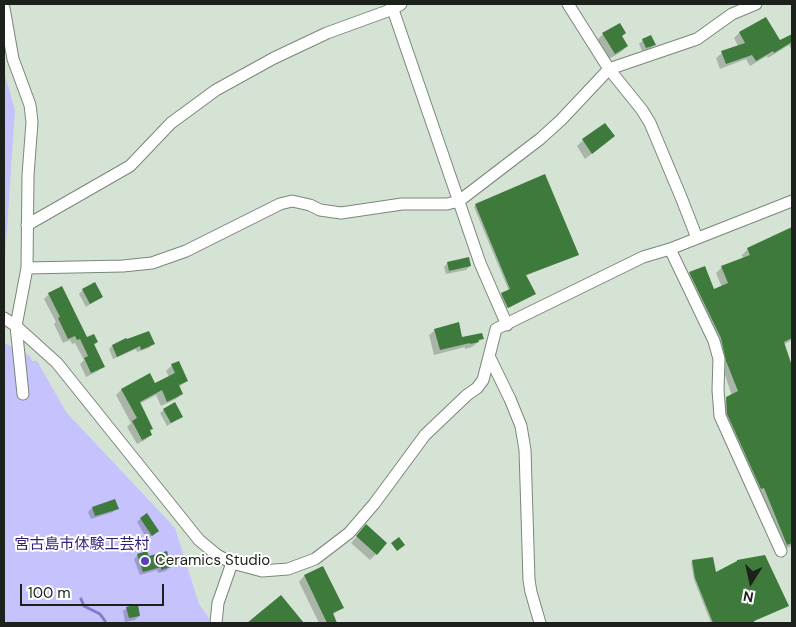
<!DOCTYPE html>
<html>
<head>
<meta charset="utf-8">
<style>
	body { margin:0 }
	#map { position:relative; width:796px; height:627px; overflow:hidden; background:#d5e3d4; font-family:"DM Sans",sans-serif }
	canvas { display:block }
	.frame { position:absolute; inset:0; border:5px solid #1c211c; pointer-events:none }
	.north { position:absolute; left:726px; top:557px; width:50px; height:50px; -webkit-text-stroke:4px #fff; paint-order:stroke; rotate:190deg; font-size:14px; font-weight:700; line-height:20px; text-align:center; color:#1c211c }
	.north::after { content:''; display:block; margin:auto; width:18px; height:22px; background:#1c211c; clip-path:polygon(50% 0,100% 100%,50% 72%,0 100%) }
	.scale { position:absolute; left:20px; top:584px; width:144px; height:22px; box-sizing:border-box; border:2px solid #1c211c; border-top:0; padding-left:6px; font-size:15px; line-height:18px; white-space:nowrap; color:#1c211c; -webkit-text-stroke:4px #fff; paint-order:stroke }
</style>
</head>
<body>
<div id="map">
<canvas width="796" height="627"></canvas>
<div class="frame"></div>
<div class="north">N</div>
<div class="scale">100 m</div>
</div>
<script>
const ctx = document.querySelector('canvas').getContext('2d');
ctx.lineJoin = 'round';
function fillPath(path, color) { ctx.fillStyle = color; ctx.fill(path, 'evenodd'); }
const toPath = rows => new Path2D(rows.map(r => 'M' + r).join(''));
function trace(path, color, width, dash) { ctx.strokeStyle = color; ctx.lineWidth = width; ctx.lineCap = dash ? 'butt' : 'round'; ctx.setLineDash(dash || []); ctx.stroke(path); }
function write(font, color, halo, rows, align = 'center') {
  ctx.font = font + ' "DM Sans","Noto Sans JP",sans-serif'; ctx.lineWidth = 4; ctx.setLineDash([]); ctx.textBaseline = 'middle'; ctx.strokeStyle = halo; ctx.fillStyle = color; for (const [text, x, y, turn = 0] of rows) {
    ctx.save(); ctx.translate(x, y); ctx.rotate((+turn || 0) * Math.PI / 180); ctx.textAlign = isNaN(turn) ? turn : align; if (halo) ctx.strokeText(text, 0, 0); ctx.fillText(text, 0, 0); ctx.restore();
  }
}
fillPath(toPath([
	[4,72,15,110,4,273],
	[4,343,29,355,32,361,37,361,66,412,175,528,199,604,209,618,209,623,4,623]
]), '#c5c2fd');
fillPath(toPath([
	[766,19,780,42,792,35,792,51,789,45,768,58,767,56,750,66,746,59,720,69,716,58,722,53,738,46,734,38,739,33],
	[603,34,621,36,627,46,621,52,609,59,597,40],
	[643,40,654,45,650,49,642,51,639,44],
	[583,140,607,142,585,159,577,146],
	[476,205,575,256,525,276,534,294,506,309,500,296,509,291,474,207],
	[792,228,792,340,783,345,792,366,792,546,781,550,721,404,732,396,715,344,684,279,690,273,713,291,722,287,716,273,722,267,744,259,742,255,748,249],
	[448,263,470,266,466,270,446,274,444,267],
	[62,288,86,339,97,342,93,346,103,366,98,371,86,377,80,364,84,360,75,343,72,344,70,340,63,343,54,324,56,322,44,299,49,294],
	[83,290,101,297,86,307,79,294],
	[435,330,461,338,482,339,472,347,465,349,465,347,434,355,429,335],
	[153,344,149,348,137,352,136,349,113,359,109,349,112,346],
	[172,365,187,381,179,387,182,394,176,399,161,406,156,395,139,404,152,429,149,431,151,435,145,440,137,444,127,427,131,423,116,395,121,390,149,375,154,384,169,377,166,371],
	[164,410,181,417,167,426,160,413],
	[115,501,117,508,113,512,91,519,88,512,92,508],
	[140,519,158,531,147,539,137,522],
	[361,532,376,554,370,560,351,543],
	[138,555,148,558,170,567,166,571,158,573,157,570,140,575,134,559],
	[693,561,715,574,788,606,752,622,753,623,711,623,694,580,691,563],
	[322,567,342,608,332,615,336,623,319,623,299,582,304,576],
	[281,597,302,623,249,623],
	[127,608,139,616,135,620,125,622,123,611]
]), '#0003');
trace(toPath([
	[81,599,84,606,100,614,105,621]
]), '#827bc9', 3);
fillPath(toPath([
	[766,17,780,40,792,34,792,42,774,53,773,51,756,61,752,55,726,64,721,51,745,43,739,32],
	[620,23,626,33,622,36,628,46,615,54,602,33],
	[651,35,656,45,646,48,642,39],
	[605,123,615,136,592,154,582,139],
	[545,174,579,255,526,275,536,294,508,308,501,293,510,289,475,204],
	[792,227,792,338,784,342,792,366,792,543,787,545,764,488,761,489,727,414,726,397,738,391,726,361,721,338,689,272,705,266,714,289,728,283,721,266,750,255,747,248],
	[469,257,471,266,449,271,447,262],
	[95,282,103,297,90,304,82,289],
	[62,286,87,337,94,334,98,342,94,344,105,367,91,373,84,358,88,356,80,339,77,340,75,336,68,339,58,318,60,317,48,293],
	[459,322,462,337,482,333,484,339,478,340,479,342,470,344,470,343,440,350,434,329],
	[149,331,155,344,141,350,140,346,117,357,112,345,126,338,127,339],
	[179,361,188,381,179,385,183,394,167,402,162,390,140,402,153,429,150,430,152,435,142,440,132,421,137,418,121,389,150,373,155,383,175,373,171,364],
	[175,402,183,417,171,423,163,409],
	[115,499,119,509,95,516,92,507],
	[147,513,159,531,152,536,140,518],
	[366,524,387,543,377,555,356,536],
	[399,537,405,545,397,551,391,543],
	[147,551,149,556,167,551,171,567,161,570,161,567,143,572,137,554],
	[765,555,789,606,754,621,754,623,713,623,695,578,692,560,713,557,716,572,737,561,737,560],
	[323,566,344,608,333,613,337,623,327,623,304,575],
	[281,595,304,623,247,623],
	[138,604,140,616,129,618,126,607]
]), '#3d7a3b');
const minor = toPath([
	[391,4,480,263,507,325],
	[568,4,609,69,642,110,650,123,681,197,697,238],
	[4,8,13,59,30,105,32,122,28,175,27,268,16,326,23,394],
	[27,225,130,166,171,123,216,90,274,58,327,33,393,9,401,4],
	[670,249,714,341,719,359,718,390,720,416,781,551],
	[27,268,123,266,152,263,186,251,280,204,292,201,310,205,320,210,341,213,402,204,447,204,459,201,540,139,561,120,609,69,697,39,732,14,756,4],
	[4,318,16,326,57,363,199,540,217,555,232,563,262,571,288,569,315,559,349,533,374,504,425,435,467,395,477,388,483,380,496,329,643,257,670,249,792,201],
	[490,358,510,399,521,426,525,450,529,580,531,592,540,623],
	[216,623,218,603,232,563]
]);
trace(minor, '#7a8779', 13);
trace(minor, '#fff', 11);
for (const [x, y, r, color] of [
	[145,561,5,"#5840b8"]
]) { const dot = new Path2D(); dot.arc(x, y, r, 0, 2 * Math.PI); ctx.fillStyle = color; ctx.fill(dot); trace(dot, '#fff', 2); }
write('15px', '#341e7a', '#fff', [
	["宮古島市体験工芸村",82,545]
]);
write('15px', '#1c211c', '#fff', [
	["Ceramics Studio",155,561]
], 'left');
</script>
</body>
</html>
